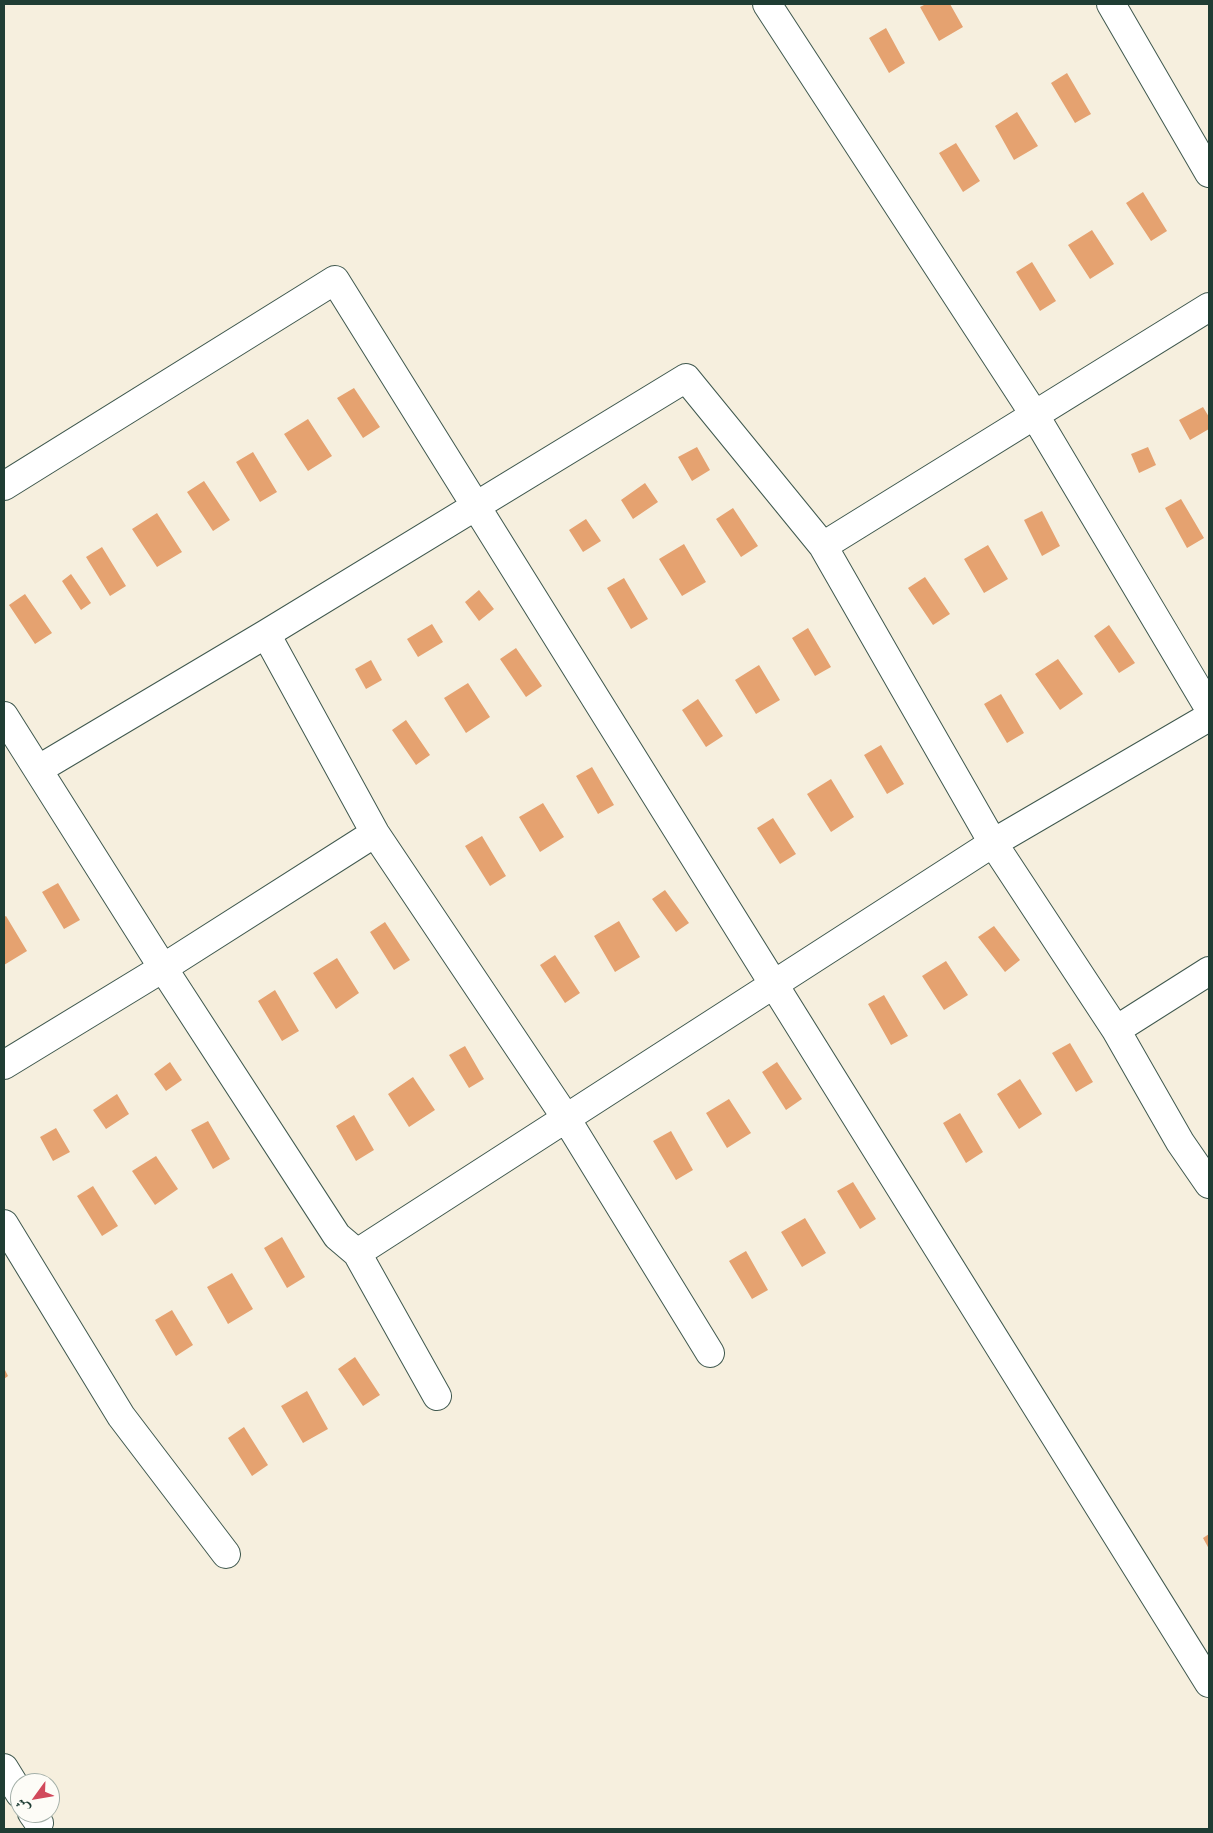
<!DOCTYPE html>
<html>
<head>
<meta charset="utf-8">
<style>
	body { margin:0 }
	#map { position:relative; width:1213px; height:1833px; overflow:hidden; background:#f6efde; font-family:Cardo,Amiri,serif }
	canvas { display:block }
	.frame { position:absolute; inset:0; border:5px solid #1f3d34; pointer-events:none }
	.north { position:absolute; left:10px; top:1773px; width:50px; height:50px; box-sizing:border-box; background:#fdfcf7; border:1px solid #a4b0a9; border-radius:50%; rotate:238deg; font-size:14px; font-weight:700; line-height:20px; text-align:center; color:#1f3d34 }
	.north::after { content:''; display:block; margin:auto; width:18px; height:22px; background:#d1495b; clip-path:polygon(50% 0,100% 100%,50% 72%,0 100%) }
</style>
</head>
<body>
<div id="map">
<canvas width="1213" height="1833"></canvas>
<div class="frame"></div>
<div class="north">ش</div>
</div>
<script>
const ctx = document.querySelector('canvas').getContext('2d');
ctx.lineJoin = 'round';
function fillPath(path, color) { ctx.fillStyle = color; ctx.fill(path, 'evenodd'); }
const toPath = rows => new Path2D(rows.map(r => 'M' + r).join(''));
function trace(path, color, width, dash) { ctx.strokeStyle = color; ctx.lineWidth = width; ctx.lineCap = dash ? 'butt' : 'round'; ctx.setLineDash(dash || []); ctx.stroke(path); }
fillPath(toPath([
	[926,4,950,4,963,27,939,41,920,7],
	[886,28,905,63,889,73,869,38],
	[1067,73,1091,114,1075,123,1051,83],
	[1017,112,1038,146,1014,160,995,126],
	[956,143,980,181,963,192,939,153],
	[1143,192,1167,231,1151,241,1126,203],
	[1092,230,1114,264,1090,279,1068,245],
	[1032,262,1056,301,1040,311,1016,272],
	[354,388,380,427,363,438,337,398],
	[1203,407,1209,417,1209,429,1190,440,1179,420],
	[308,419,332,456,308,471,284,434],
	[697,447,710,470,692,481,678,457],
	[1148,447,1156,465,1139,473,1131,454],
	[253,452,277,492,260,502,236,462],
	[204,481,230,520,213,531,187,492],
	[645,483,658,502,633,519,621,500],
	[1181,499,1204,538,1187,548,1165,508],
	[733,508,758,546,741,557,716,519],
	[1042,511,1060,546,1042,556,1024,520],
	[157,513,182,552,157,567,132,529],
	[586,519,601,541,583,552,569,530],
	[684,544,706,582,682,596,659,559],
	[988,545,1008,579,984,593,964,559],
	[102,547,126,586,110,596,86,557],
	[71,574,91,603,81,610,62,581],
	[925,577,950,614,933,625,908,588],
	[624,578,648,619,631,629,607,588],
	[479,590,494,609,479,621,465,602],
	[25,594,52,633,35,644,9,605],
	[432,624,443,642,418,657,407,639],
	[1109,625,1135,663,1119,673,1094,636],
	[808,628,831,667,815,676,792,638],
	[516,648,542,686,526,697,500,659],
	[1058,659,1083,694,1060,710,1035,674],
	[371,660,382,680,366,689,355,669],
	[759,665,780,700,756,714,735,680],
	[468,683,490,717,466,733,444,698],
	[1001,694,1024,733,1007,743,984,704],
	[698,699,723,736,706,747,682,710],
	[406,720,430,755,416,765,392,730],
	[881,745,904,784,887,794,864,755],
	[592,767,614,805,598,814,576,776],
	[831,779,854,817,831,832,807,794],
	[543,803,564,837,540,852,519,817],
	[773,818,796,854,780,864,757,828],
	[482,836,506,876,490,886,465,846],
	[58,883,80,920,64,929,42,892],
	[665,890,689,923,676,932,652,899],
	[6,916,27,951,4,965,4,917],
	[619,921,640,957,615,972,594,936],
	[385,922,410,960,394,970,370,932],
	[994,926,1020,960,1005,972,978,937],
	[555,955,580,993,565,1003,540,965],
	[337,958,359,993,336,1009,313,973],
	[946,961,968,995,944,1010,922,976],
	[275,990,299,1031,282,1041,258,1001],
	[884,995,908,1036,891,1045,868,1004],
	[1070,1043,1093,1082,1076,1092,1052,1053],
	[465,1046,484,1079,469,1088,449,1055],
	[170,1062,182,1080,166,1091,154,1074],
	[777,1062,802,1099,786,1110,762,1072],
	[413,1077,435,1110,409,1127,388,1094],
	[1020,1079,1042,1114,1019,1129,997,1094],
	[117,1094,129,1114,106,1129,93,1110],
	[729,1099,751,1133,727,1148,706,1113],
	[960,1113,983,1152,966,1163,943,1123],
	[354,1115,374,1150,356,1161,336,1126],
	[208,1121,230,1159,213,1169,191,1130],
	[56,1128,70,1152,53,1161,40,1137],
	[671,1131,693,1170,676,1180,653,1141],
	[156,1156,178,1189,155,1205,132,1171],
	[853,1182,876,1219,860,1229,837,1191],
	[93,1186,118,1226,102,1236,77,1196],
	[805,1218,826,1253,802,1267,781,1232],
	[282,1237,305,1277,287,1288,264,1248],
	[746,1251,768,1290,752,1299,729,1261],
	[232,1273,253,1309,228,1324,207,1287],
	[172,1310,193,1345,176,1356,155,1320],
	[355,1357,380,1395,363,1406,338,1369],
	[4,1368,8,1376,4,1379],
	[307,1391,328,1429,303,1443,281,1406],
	[244,1427,268,1465,252,1476,228,1438],
	[1209,1534,1209,1549,1203,1538]
]), '#e5a270');
const minor = toPath([
	[767,4,1034,414,1209,708],
	[1111,4,1209,173],
	[4,486,335,280,1209,1683],
	[823,546,1209,307],
	[266,634,375,833,564,1115,710,1353],
	[4,716,163,968,337,1236,357,1253,437,1396],
	[39,769,266,634,686,378,823,546,993,843,1116,1030,1180,1142,1209,1184],
	[1116,1030,1209,971],
	[4,1065,163,968,375,833],
	[4,1224,121,1416,226,1554],
	[357,1253,993,843,1209,717],
	[4,1768,20,1794],
	[32,1813,39,1823]
]);
trace(minor, '#3f584e', 30);
trace(minor, '#fff', 28);
</script>
</body>
</html>
